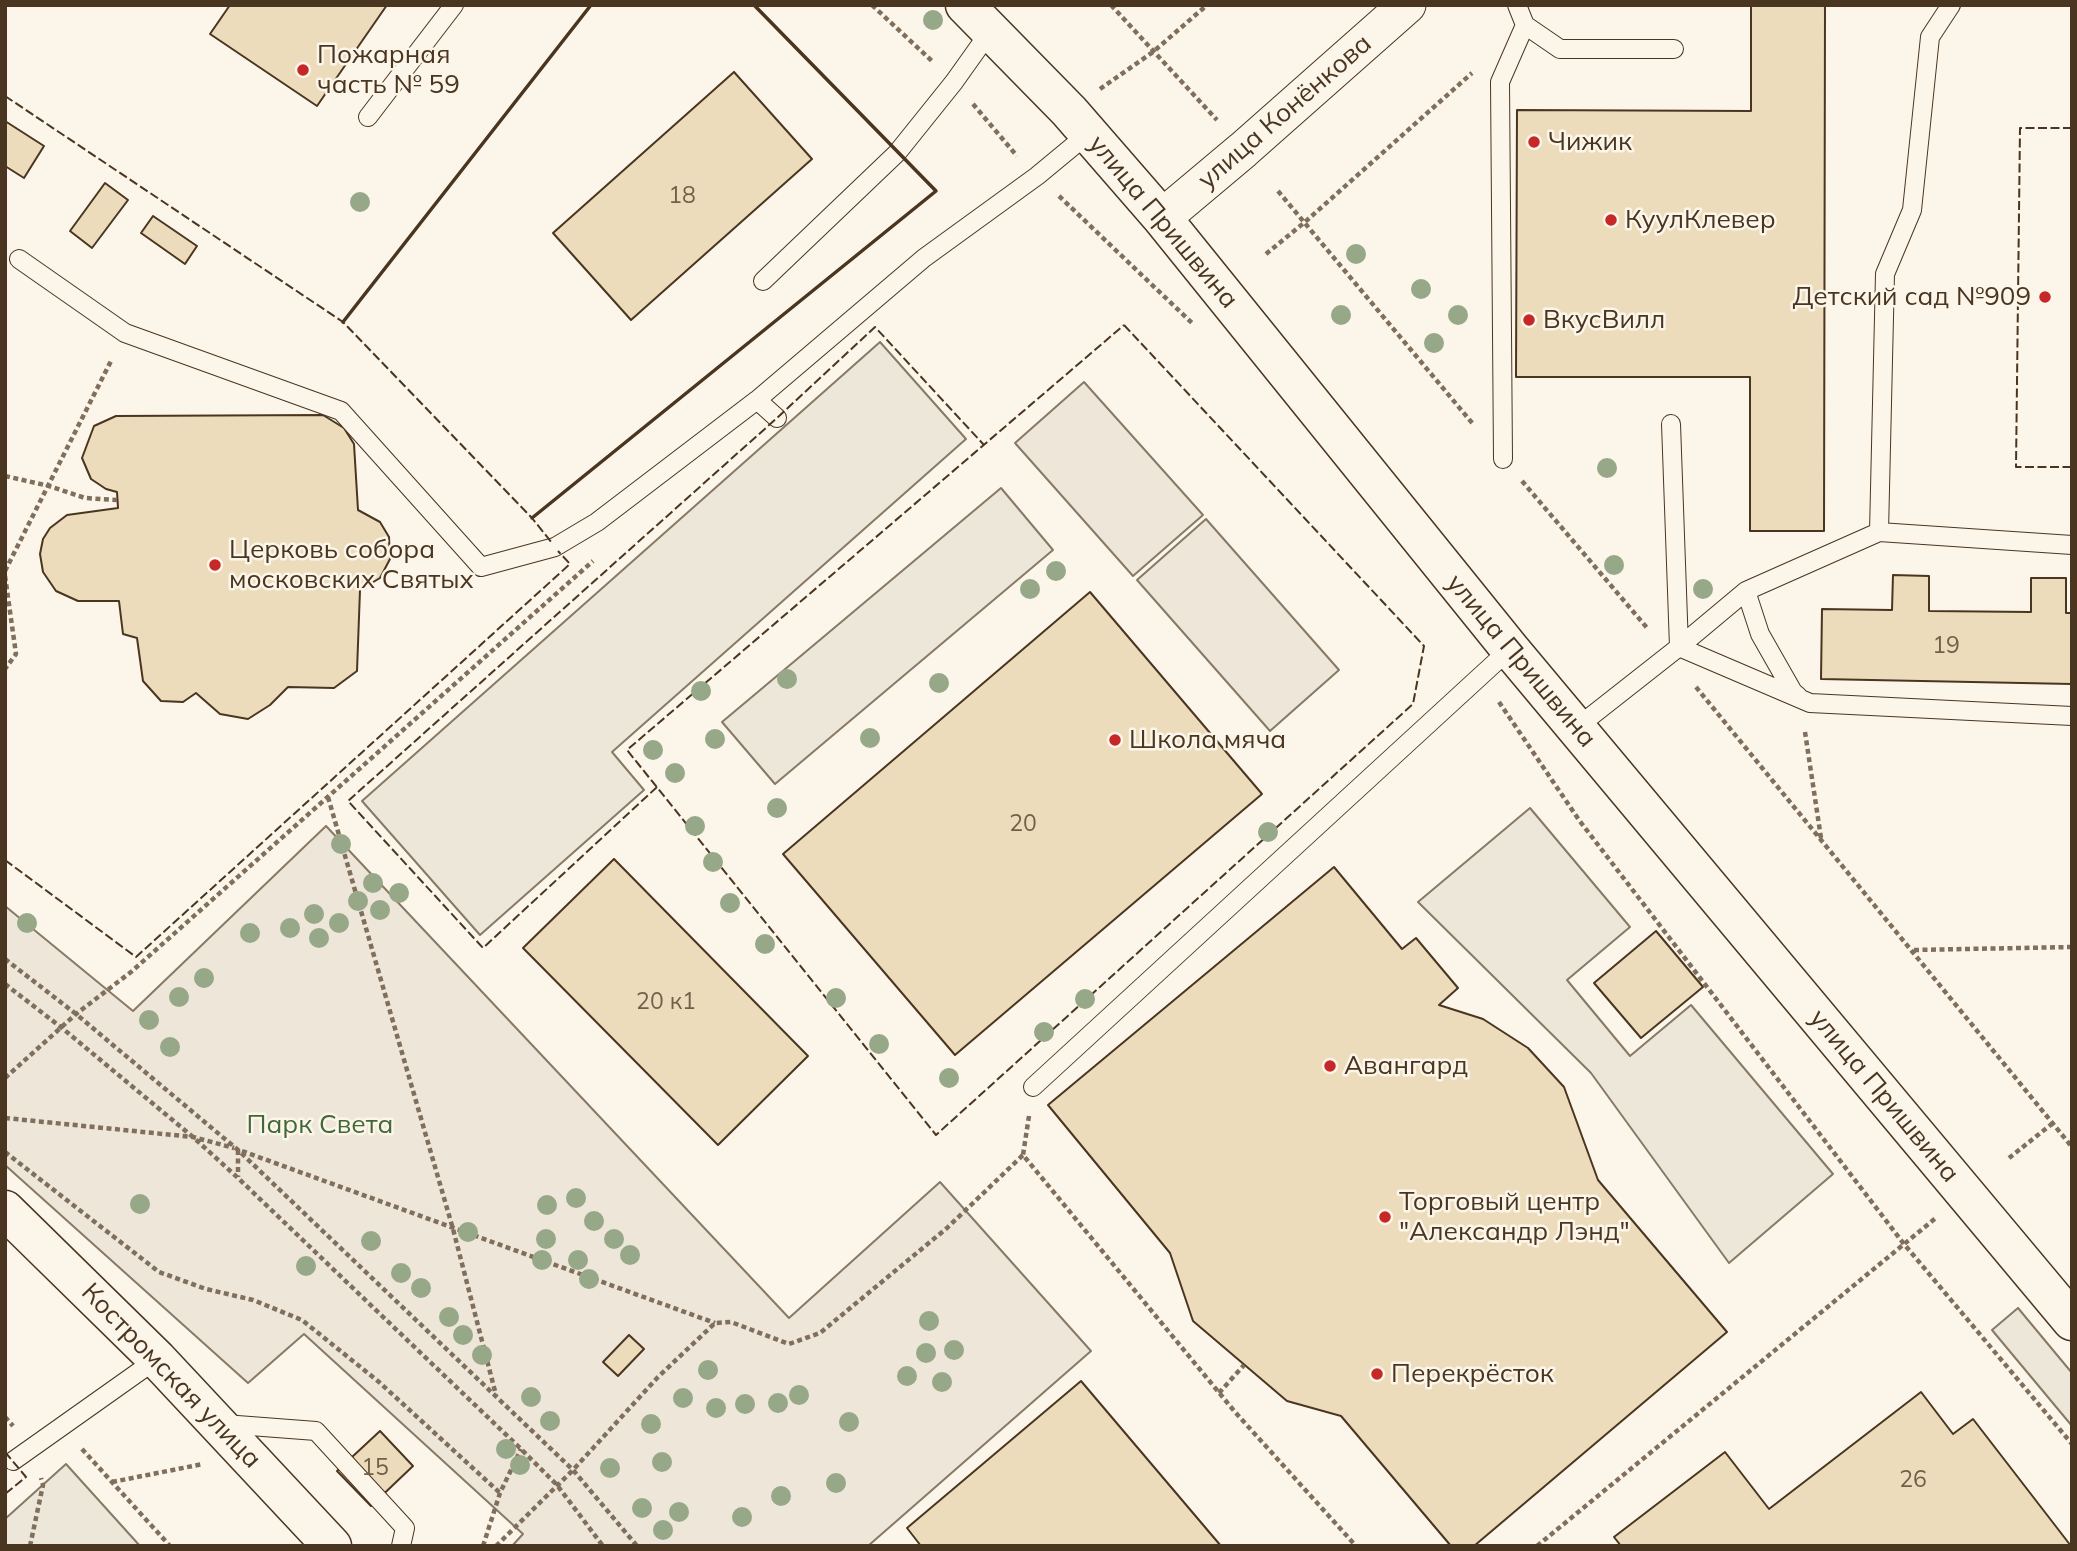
<!DOCTYPE html>
<html>
<head>
<meta charset="utf-8">
<style>
	body { margin:0 }
	#map { position:relative; width:2077px; height:1551px; overflow:hidden; background:#fbf6e9; font-family:Mulish,sans-serif }
	canvas { display:block }
	.frame { position:absolute; inset:0; border:7px solid #4a3520; pointer-events:none }
</style>
</head>
<body>
<div id="map">
<canvas width="2077" height="1551"></canvas>
<div class="frame"></div>
</div>
<script>
const ctx = document.querySelector('canvas').getContext('2d');
ctx.lineJoin = 'round';
function fillPath(path, color) { ctx.fillStyle = color; ctx.fill(path, 'evenodd'); }
const toPath = rows => new Path2D(rows.map(r => 'M' + r).join(''));
function trace(path, color, width, dash) { ctx.strokeStyle = color; ctx.lineWidth = width; ctx.lineCap = dash ? 'butt' : 'round'; ctx.setLineDash(dash || []); ctx.stroke(path); }
function write(font, color, halo, rows, align = 'center') {
  ctx.font = font + ' Mulish,sans-serif'; ctx.lineWidth = 5; ctx.setLineDash([]); ctx.textBaseline = 'middle'; ctx.strokeStyle = halo; ctx.fillStyle = color; for (const [text, x, y, turn = 0] of rows) {
    ctx.save(); ctx.translate(x, y); ctx.rotate((+turn || 0) * Math.PI / 180); ctx.textAlign = isNaN(turn) ? turn : align; if (halo) ctx.strokeText(text, 0, 0); ctx.fillText(text, 0, 0); ctx.restore();
  }
}
const green = toPath([
	[1084,382,1203,515,1133,576,1015,443,1084,382],
	[1206,519,1339,670,1270,731,1137,580,1206,519],
	[326,826,789,1318,940,1182,1091,1351,868,1546,512,1546,523,1534,304,1334,248,1383,5,1165,5,906,133,1011,326,826]
]);
fillPath(green, '#ede6d9');
trace(green, '#887966', 2);
const parking = toPath([
	[880,342,966,439,612,752,644,790,480,935,362,801,880,342],
	[1001,488,1053,550,775,784,722,722,1001,488],
	[1530,808,1630,927,1567,980,1630,1056,1691,1005,1833,1174,1729,1263,1591,1073,1418,902,1530,808],
	[2018,1308,2072,1373,2072,1426,1992,1330,2018,1308],
	[66,1464,140,1546,5,1546,5,1519,66,1464]
]);
fillPath(parking, '#ede7d9');
trace(parking, '#887966', 2);
const building = toPath([
	[230,5,387,5,317,106,210,34,230,5],
	[1751,5,1825,5,1824,531,1750,531,1750,377,1516,377,1517,110,1751,111,1751,5],
	[734,72,812,159,631,320,553,233,734,72],
	[5,121,44,146,24,178,5,166,5,121],
	[105,183,128,200,92,248,70,231,105,183],
	[153,216,197,246,185,264,141,233,153,216],
	[323,415,344,428,354,444,358,510,380,522,389,537,390,559,380,578,360,590,357,671,334,688,288,687,270,705,248,719,220,714,196,693,183,702,161,701,143,681,137,638,123,634,119,601,78,601,56,591,43,572,40,554,43,539,50,528,67,515,118,508,117,492,106,489,91,479,82,458,94,426,116,416,323,415],
	[1893,575,1929,576,1929,611,2031,612,2031,578,2066,578,2066,613,2072,613,2072,684,1821,679,1822,609,1892,610,1893,575],
	[1090,592,1262,794,955,1055,783,854,1090,592],
	[614,859,808,1056,718,1145,523,948,614,859],
	[1334,867,1402,949,1416,938,1458,988,1439,1005,1483,1019,1528,1048,1564,1087,1598,1180,1727,1332,1474,1546,1451,1546,1341,1416,1287,1401,1193,1321,1170,1253,1048,1105,1334,867],
	[1656,931,1703,987,1641,1038,1594,983,1656,931],
	[629,1335,644,1349,618,1376,603,1362,629,1335],
	[1081,1381,1221,1546,921,1546,907,1528,1081,1381],
	[1921,1392,1953,1434,1973,1419,2071,1546,1621,1546,1614,1537,1725,1452,1769,1509,1921,1392],
	[380,1431,413,1466,371,1506,337,1471,380,1431]
]);
fillPath(building, '#ecdcbc');
trace(building, '#4a3520', 2);
const lane = toPath([
	[1525,25,1560,49,1674,49],
	[368,117,454,5],
	[19,259,125,333,341,411,481,567,555,547,597,522,757,400,924,258,1037,176,1089,133],
	[763,281,897,153,954,82,991,30],
	[757,400,777,418],
	[1671,424,1679,647,1810,703,2072,716],
	[1503,459,1500,82,1525,25,1517,5],
	[1879,532,1885,274,1912,210,1930,37,1951,5],
	[1746,591,1760,634,1793,692,1798,696],
	[1576,728,1679,647,1746,591,1879,532,2072,545],
	[1033,1087,1510,649],
	[224,1424,316,1431,405,1528,401,1546],
	[13,1461,157,1359]
]);
const street = toPath([
	[1162,218,1243,150,1407,5]
]);
const secondary = toPath([
	[965,5,1069,111,1162,218,1510,649,2072,1321],
	[5,1210,157,1359,332,1546]
]);
trace(lane, '#4a3520', 20);
trace(street, '#4a3520', 39);
trace(secondary, '#4a3520', 41);
trace(toPath([
	[872,5,933,62],
	[1111,5,1217,120],
	[1100,89,1153,52,1207,5],
	[973,104,1017,156],
	[1278,191,1473,424],
	[1059,196,1192,323],
	[1266,254,1305,222,1472,73],
	[5,476,49,486,85,498,117,500],
	[1522,481,1648,629],
	[5,571,112,359],
	[5,576,16,654,5,669],
	[1696,687,2072,1147],
	[1499,702,1579,820,1904,1244,2072,1444],
	[1805,732,1821,838],
	[328,797,453,1229,496,1395],
	[1914,950,2072,947],
	[5,959,76,1014,238,1150,573,1470,637,1546],
	[5,984,62,1028,193,1137,238,1178,521,1449,557,1485,603,1546],
	[5,1078,76,1014,131,972,593,561],
	[1029,1116,1023,1155,1235,1412,1356,1546],
	[5,1118,193,1137,234,1148],
	[238,1150,238,1177],
	[242,1151,715,1323],
	[5,1152,159,1272,206,1289,253,1300,302,1320,379,1382,500,1493],
	[2009,1158,2053,1123],
	[1219,1393,1244,1365],
	[5,1417,13,1426],
	[82,1449,170,1546],
	[112,1482,203,1464],
	[30,1546,43,1485,41,1478],
	[483,1546,500,1493,521,1449],
	[496,1546,573,1470,658,1377,715,1323,731,1322,789,1344,820,1333,947,1228,1023,1155],
	[1537,1546,1937,1217]
]), '#7f6f5c', 4.5, [5, 3.5]);
trace(lane, '#fbf6e9', 18);
trace(street, '#fbf6e9', 37);
trace(secondary, '#fbf6e9', 38);
trace(toPath([
	[5,96,343,322,532,518,552,543],
	[2072,128,2020,128,2016,467,2072,467],
	[1124,325,1424,646,1413,704,936,1135,627,750,1124,325],
	[657,787,483,948,348,801,777,418,875,327,984,445],
	[5,860,136,957,570,564,558,551],
	[5,1452,26,1477,5,1494]
]), '#4a3520', 2, [9, 3.5]);
trace(toPath([
	[343,322,591,5],
	[532,518,936,191,754,5]
]), '#4a3520', 3.5);
ctx.fillStyle = '#96a887';
for (const [x, y] of [
	[933,20],
	[360,202],
	[1356,254],
	[1421,289],
	[1341,315],
	[1458,315],
	[1434,343],
	[1607,468],
	[1614,565],
	[1056,571],
	[1030,589],
	[1703,589],
	[787,679],
	[939,683],
	[701,691],
	[870,738],
	[715,739],
	[653,750],
	[675,773],
	[777,808],
	[695,826],
	[1268,832],
	[341,844],
	[713,862],
	[373,883],
	[399,893],
	[358,901],
	[730,903],
	[380,910],
	[314,914],
	[27,923],
	[339,923],
	[290,928],
	[250,933],
	[319,938],
	[765,944],
	[204,978],
	[179,997],
	[836,998],
	[1085,999],
	[149,1020],
	[1044,1032],
	[879,1044],
	[170,1047],
	[949,1078],
	[576,1198],
	[140,1204],
	[547,1205],
	[594,1221],
	[468,1232],
	[546,1239],
	[614,1239],
	[371,1241],
	[630,1255],
	[542,1260],
	[578,1260],
	[306,1266],
	[401,1273],
	[589,1279],
	[421,1288],
	[449,1317],
	[929,1321],
	[463,1335],
	[954,1350],
	[926,1353],
	[482,1355],
	[708,1370],
	[907,1376],
	[942,1382],
	[799,1395],
	[531,1397],
	[683,1398],
	[778,1403],
	[745,1404],
	[716,1408],
	[550,1421],
	[849,1422],
	[651,1424],
	[506,1449],
	[662,1462],
	[520,1465],
	[610,1468],
	[836,1483],
	[781,1496],
	[642,1508],
	[679,1512],
	[742,1517],
	[663,1530]
]) { ctx.beginPath(); ctx.arc(x, y, 10, 0, 2 * Math.PI); ctx.fill(); }
for (const [x, y, r, color] of [
	[303,70,7,"#c62828"],
	[1534,142,7,"#c62828"],
	[1611,220,7,"#c62828"],
	[2045,297,7,"#c62828"],
	[1529,320,7,"#c62828"],
	[215,565,7,"#c62828"],
	[1115,740,7,"#c62828"],
	[1330,1066,7,"#c62828"],
	[1385,1217,7,"#c62828"],
	[1377,1374,7,"#c62828"]
]) { const dot = new Path2D(); dot.arc(x, y, r, 0, 2 * Math.PI); ctx.fillStyle = color; ctx.fill(dot); trace(dot, '#fbf6e9', 2.5); }
write('23px', '#725f47', null, [
	["18",682,196],
	["19",1946,646],
	["20",1023,824],
	["20 к1",666,1002],
	["15",375,1468],
	["26",1913,1480]
]);
write('26px', '#4a3520', '#fbf6e9', [
	["Пожарная",317,55],
	["часть № 59",317,85],
	["Чижик",1548,142],
	["КуулКлевер",1625,220],
	["Детский сад №909",2031,297,"right"],
	["ВкусВилл",1543,320],
	["Церковь собора",229,550],
	["московских Святых",229,580],
	["Школа мяча",1129,740],
	["Авангард",1344,1066],
	["Торговый центр",1399,1202],
	["\"Александр Лэнд\"",1399,1232],
	["Перекрёсток",1391,1374]
], 'left');
write('26px', '#4a3520', '#fbf6e9', [
	["улица Конёнкова",1285,112,-41],
	["улица Пришвина",1163,222,50],
	["улица Пришвина",1521,661,50],
	["улица Пришвина",1884,1096,50],
	["Костромская улица",171,1376,46]
]);
write('26px', '#436837', '#fbf6e9', [
	["Парк Света",320,1125]
]);
</script>
</body>
</html>
